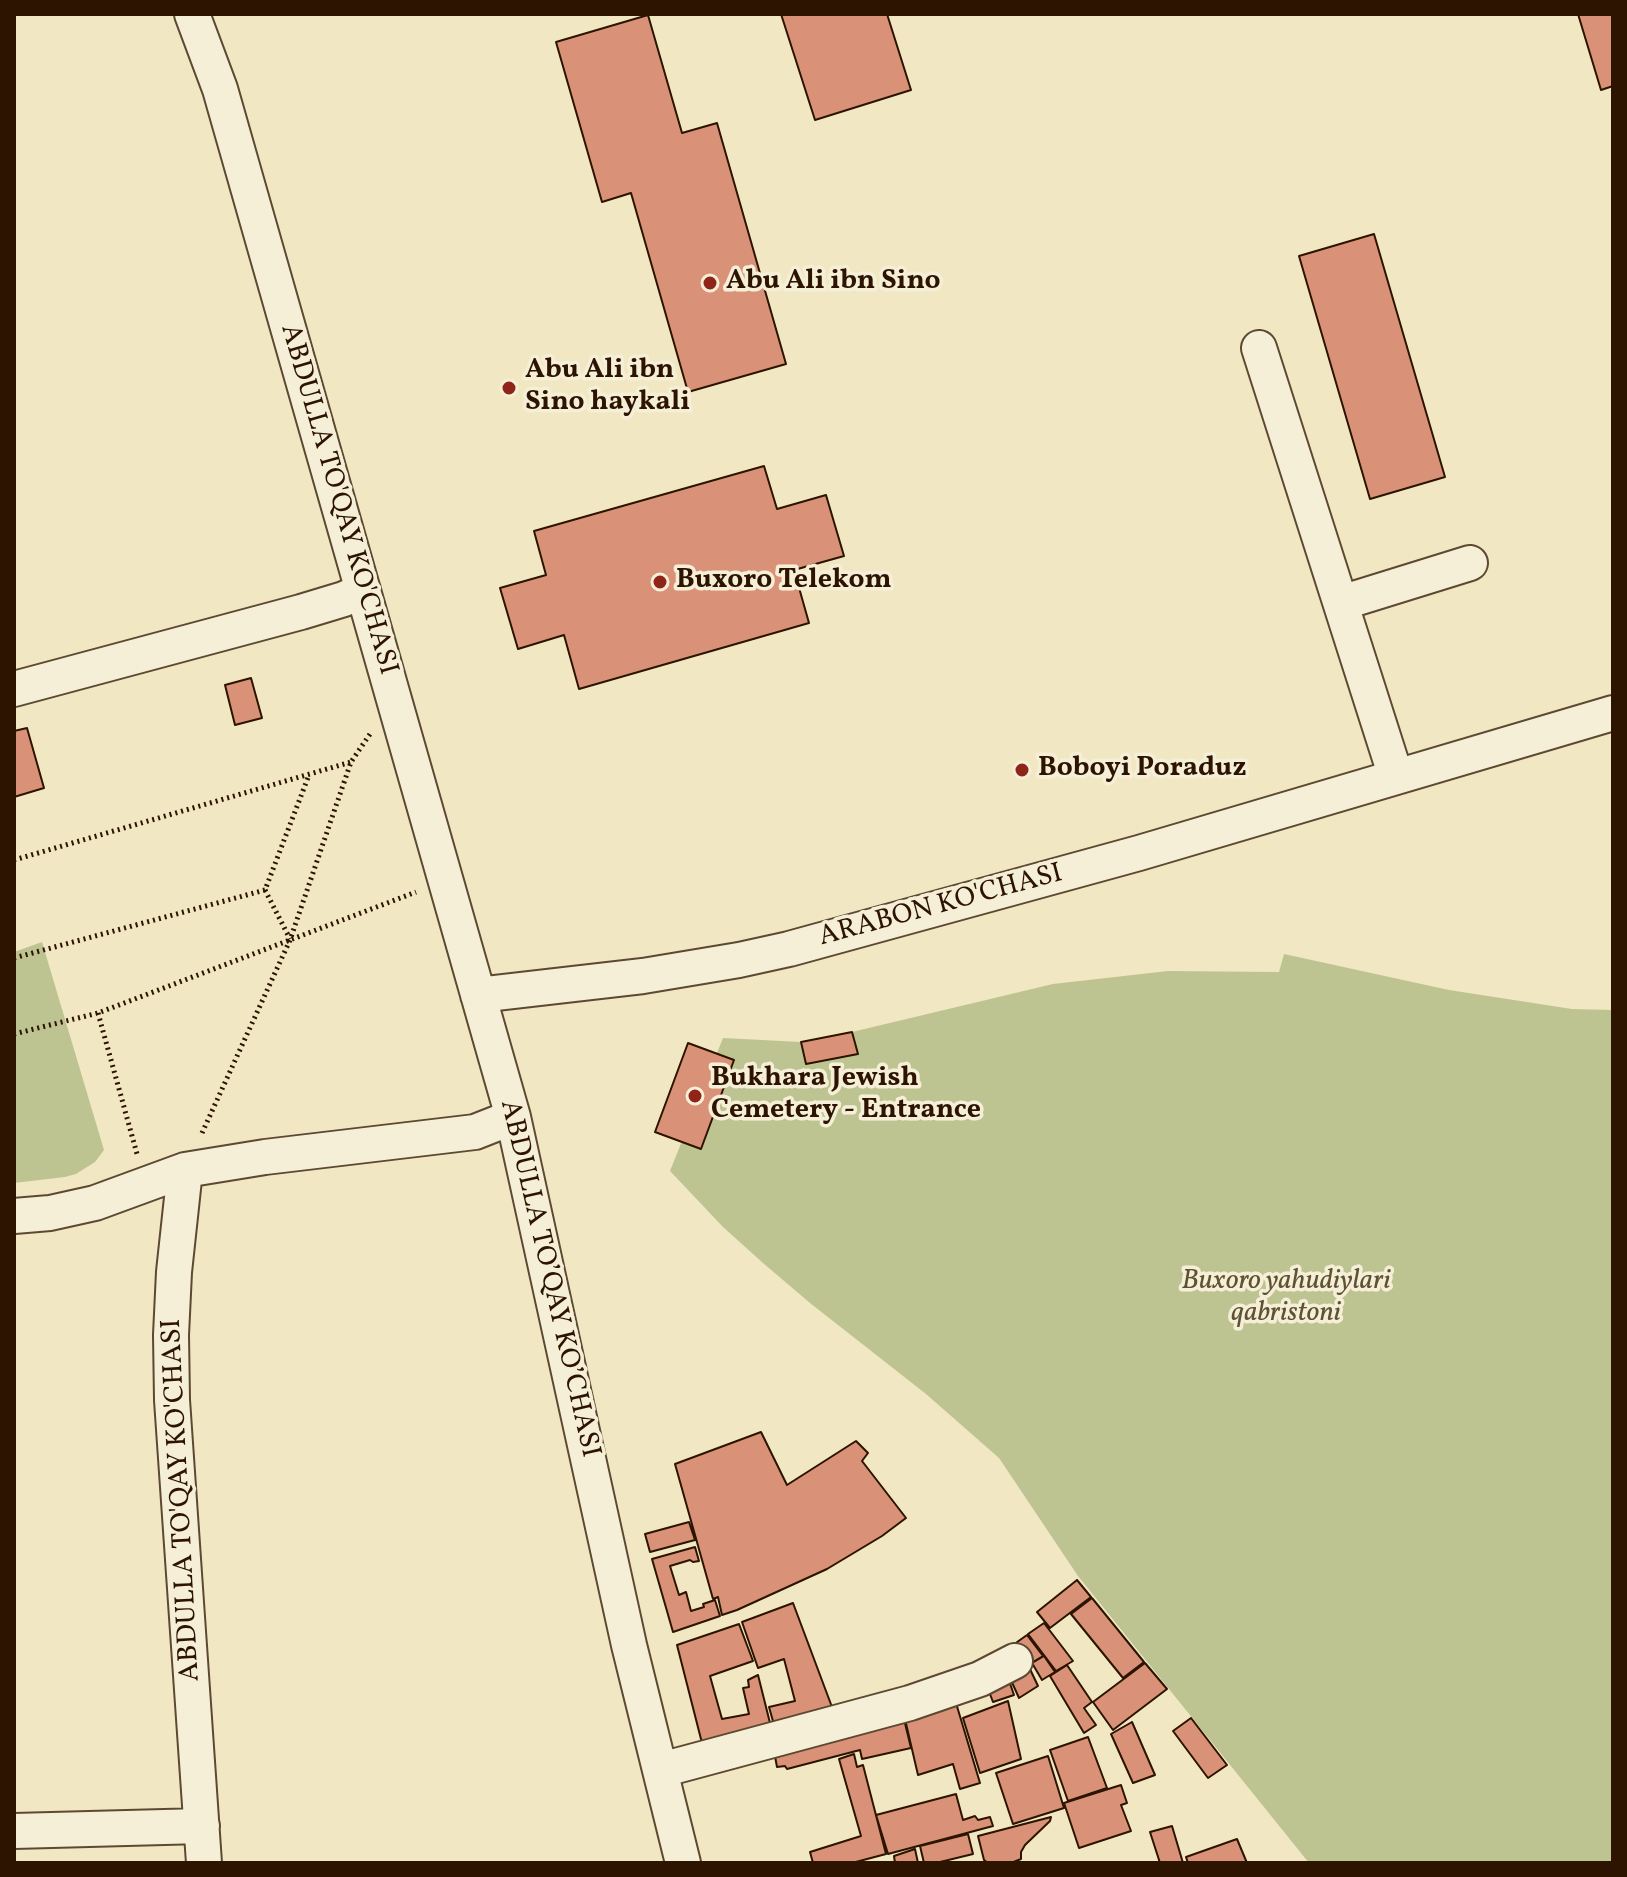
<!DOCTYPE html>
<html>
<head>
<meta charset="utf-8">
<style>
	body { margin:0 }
	#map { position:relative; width:1627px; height:1877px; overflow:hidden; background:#f1e7c3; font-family:Vollkorn,serif }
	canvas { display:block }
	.frame { position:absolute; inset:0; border:16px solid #2c1400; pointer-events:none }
</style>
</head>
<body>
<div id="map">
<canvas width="1627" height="1877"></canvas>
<div class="frame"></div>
</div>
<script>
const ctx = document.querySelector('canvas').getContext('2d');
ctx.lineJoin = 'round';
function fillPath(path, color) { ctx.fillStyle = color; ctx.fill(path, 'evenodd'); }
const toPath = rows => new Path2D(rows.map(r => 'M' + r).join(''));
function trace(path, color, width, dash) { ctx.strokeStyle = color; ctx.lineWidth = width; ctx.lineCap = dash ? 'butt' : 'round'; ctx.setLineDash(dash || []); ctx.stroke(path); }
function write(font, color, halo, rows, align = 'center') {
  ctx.font = font + ' Vollkorn,serif'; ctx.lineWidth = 7; ctx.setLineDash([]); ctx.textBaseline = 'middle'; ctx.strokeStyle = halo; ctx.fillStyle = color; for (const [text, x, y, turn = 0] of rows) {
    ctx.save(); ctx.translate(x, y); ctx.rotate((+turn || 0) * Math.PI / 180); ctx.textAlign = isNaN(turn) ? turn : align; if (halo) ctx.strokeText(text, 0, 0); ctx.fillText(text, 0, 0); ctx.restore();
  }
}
fillPath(toPath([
	[42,942,104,1150,95,1162,76,1174,65,1177,14,1183,14,952],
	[1284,954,1449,990,1572,1009,1613,1010,1613,1863,1309,1863,1078,1576,999,1458,926,1394,810,1303,763,1263,723,1227,670,1171,723,1038,801,1042,852,1032,1053,984,1168,971,1279,972]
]), '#bec491');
const building = toPath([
	[781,14,887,14,911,90,815,120,781,14],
	[1578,14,1613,14,1613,86,1601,90,1578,14],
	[648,15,682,133,717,123,786,364,688,392,631,193,602,202,556,42,648,15],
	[1374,234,1445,477,1370,499,1299,256,1374,234],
	[764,466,777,509,826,495,844,556,794,570,809,623,579,689,564,635,518,649,500,588,546,575,534,531,764,466],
	[251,678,262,718,235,725,225,685,251,678],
	[27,728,44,788,14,797,14,731,27,728],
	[852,1032,858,1054,806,1064,801,1042,852,1032],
	[688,1043,734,1060,701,1149,655,1132,688,1043],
	[761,1432,787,1485,856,1441,868,1453,862,1461,906,1518,882,1536,827,1569,737,1610,722,1615,718,1597,713,1599,675,1464,761,1432],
	[689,1522,695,1540,650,1552,645,1534,689,1522],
	[695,1547,699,1561,693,1562,690,1560,670,1566,679,1595,686,1592,691,1611,704,1607,703,1604,715,1600,720,1616,673,1632,652,1559,695,1547],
	[1077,1580,1091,1597,1050,1628,1037,1612,1077,1580],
	[1092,1598,1144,1662,1123,1678,1071,1614,1092,1598],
	[793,1603,835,1715,776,1732,769,1707,795,1701,784,1659,758,1668,742,1622,793,1603],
	[1044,1623,1073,1661,1056,1671,1028,1634,1044,1623],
	[739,1624,753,1661,710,1676,722,1719,749,1714,743,1688,749,1687,748,1680,758,1675,772,1731,703,1747,677,1645,739,1624],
	[1027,1635,1043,1656,1023,1668,1013,1645,1027,1635],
	[1044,1656,1055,1672,1042,1680,1032,1663,1044,1656],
	[1145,1663,1167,1689,1113,1730,1093,1702,1145,1663],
	[1067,1665,1092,1702,1084,1708,1096,1725,1084,1733,1050,1676,1067,1665],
	[1029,1667,1038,1686,1019,1698,1010,1678,1029,1667],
	[1006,1672,1014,1695,993,1702,985,1681,1006,1672],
	[1008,1701,1021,1759,980,1773,963,1718,1008,1701],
	[956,1703,980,1783,960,1789,953,1764,918,1775,904,1715,956,1703],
	[903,1715,911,1748,862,1759,860,1750,787,1769,785,1766,777,1767,774,1751,903,1715],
	[1191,1718,1227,1765,1208,1778,1173,1731,1191,1718],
	[1132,1722,1155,1775,1133,1783,1111,1734,1132,1722],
	[1088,1737,1107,1788,1068,1801,1050,1750,1088,1737],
	[854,1754,857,1767,863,1765,886,1854,852,1863,813,1863,810,1852,861,1836,839,1759,854,1754],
	[1048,1756,1064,1808,1013,1824,996,1773,1048,1756],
	[1121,1785,1127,1803,1121,1805,1131,1831,1079,1848,1064,1803,1121,1785],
	[956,1794,963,1820,975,1816,978,1820,990,1817,993,1826,888,1854,876,1815,956,1794],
	[1051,1817,1050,1821,1025,1845,1021,1852,1021,1859,1011,1863,988,1863,984,1860,978,1836,1051,1817],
	[1172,1826,1183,1863,1160,1863,1150,1832,1172,1826],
	[968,1834,973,1854,936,1863,924,1863,920,1846,968,1834],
	[1237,1839,1247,1863,1188,1863,1186,1857,1237,1839],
	[915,1849,918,1863,895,1863,894,1856,915,1849]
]);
fillPath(building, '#d99277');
trace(building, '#2c1400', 2);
const minor = toPath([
	[192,14,220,89,513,1117,629,1645,683,1863],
	[1259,348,1396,777],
	[1341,603,1470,563],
	[14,689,301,612,344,599,363,590],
	[478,995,643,976,739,960,789,949,1139,853,1613,713],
	[185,1170,174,1272,171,1335,172,1400,204,1863],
	[14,1216,50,1213,95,1203,185,1170,265,1157,475,1132,513,1117],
	[661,1770,910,1703,980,1679,1015,1661],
	[14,1831,202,1826]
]);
trace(minor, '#5d4931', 38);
trace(toPath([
	[14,860,351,762],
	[265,890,290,939],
	[14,958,265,890,309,775],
	[98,1013,137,1154],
	[14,1034,98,1013,416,892],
	[202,1133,290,940,351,762,370,734]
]), '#2c1400', 5, [2, 4]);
trace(minor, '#f6efd8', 34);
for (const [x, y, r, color] of [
	[710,283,8,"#8f2418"],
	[509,388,8,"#8f2418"],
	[660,582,8,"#8f2418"],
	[1022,770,8,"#8f2418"],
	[695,1096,8,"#8f2418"]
]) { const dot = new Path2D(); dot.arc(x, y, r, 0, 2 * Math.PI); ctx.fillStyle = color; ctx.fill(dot); trace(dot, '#f6efd8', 3); }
write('bold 28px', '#2c1400', '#f6efd8', [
	["Abu Ali ibn Sino",726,283],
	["Abu Ali ibn",525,372],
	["Sino haykali",525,404],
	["Buxoro Telekom",676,582],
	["Boboyi Poraduz",1038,770],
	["Bukhara Jewish",711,1080],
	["Cemetery - Entrance",711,1112]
], 'left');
write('28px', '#2c1400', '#f6efd8', [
	["ABDULLA TO'QAY KO'CHASI",337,500,74],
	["ARABON KO'CHASI",941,907,-15],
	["ABDULLA TO’QAY KO’CHASI",548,1279,77],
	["ABDULLA TO'QAY KO'CHASI",183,1500,-93]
]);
write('italic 28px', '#5f5233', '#f6efd8', [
	["Buxoro yahudiylari",1286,1283],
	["qabristoni",1286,1315]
]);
</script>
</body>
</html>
